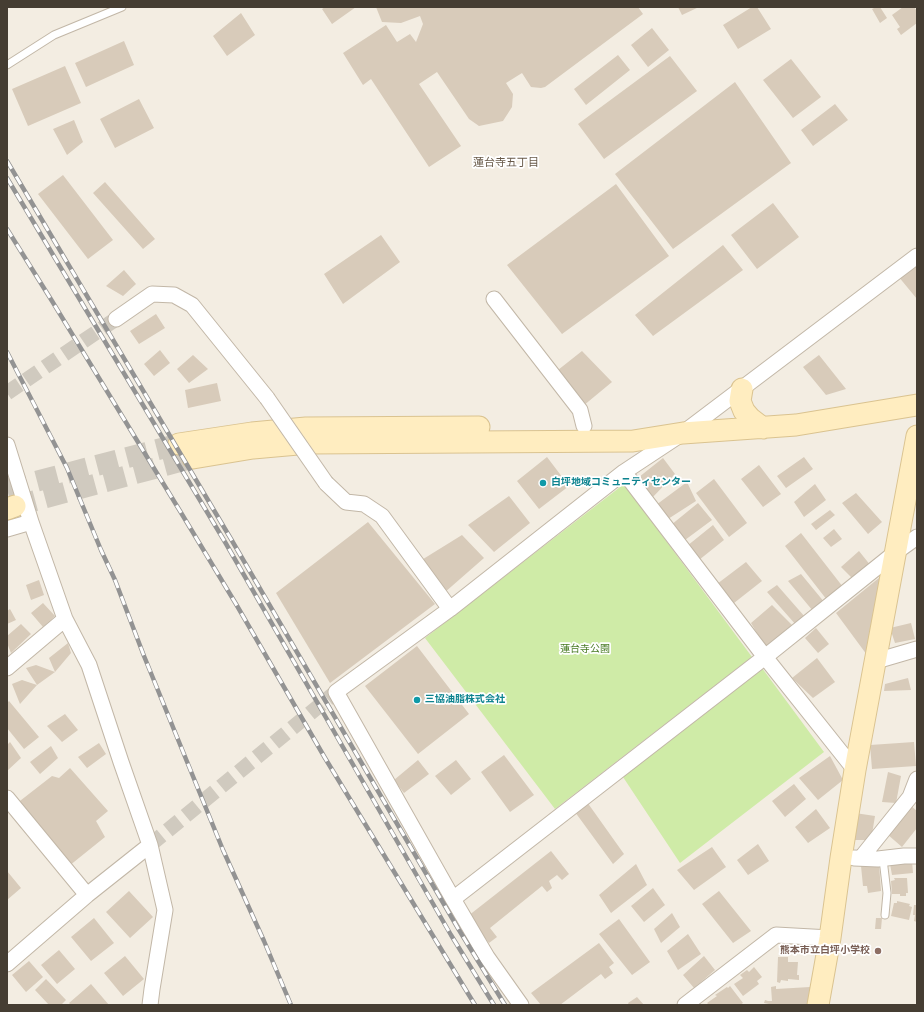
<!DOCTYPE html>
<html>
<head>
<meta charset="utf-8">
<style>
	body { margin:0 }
	#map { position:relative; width:924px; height:1012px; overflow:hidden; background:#f3ede2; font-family:"Nunito Sans",sans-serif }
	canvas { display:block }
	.frame { position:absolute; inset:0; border:8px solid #453d32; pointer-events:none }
</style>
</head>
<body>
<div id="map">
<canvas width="924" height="1012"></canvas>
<div class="frame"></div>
</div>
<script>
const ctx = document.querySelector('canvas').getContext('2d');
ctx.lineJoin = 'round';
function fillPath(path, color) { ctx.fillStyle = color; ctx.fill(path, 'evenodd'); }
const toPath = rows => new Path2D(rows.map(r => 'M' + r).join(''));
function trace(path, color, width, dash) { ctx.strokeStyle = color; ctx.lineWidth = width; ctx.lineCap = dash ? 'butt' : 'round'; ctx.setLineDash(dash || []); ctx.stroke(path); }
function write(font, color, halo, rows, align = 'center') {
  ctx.font = font + ' "Nunito Sans","Noto Sans JP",sans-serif'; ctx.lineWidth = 3.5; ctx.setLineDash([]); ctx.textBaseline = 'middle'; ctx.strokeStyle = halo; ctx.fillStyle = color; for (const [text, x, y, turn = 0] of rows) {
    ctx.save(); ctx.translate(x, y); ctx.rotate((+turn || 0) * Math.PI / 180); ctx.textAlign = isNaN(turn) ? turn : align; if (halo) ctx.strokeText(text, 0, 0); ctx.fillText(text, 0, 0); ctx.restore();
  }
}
fillPath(toPath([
	[624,484,752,657,555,809,425,638],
	[762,668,824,752,680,863,623,777]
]), '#cfeba7');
fillPath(toPath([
	[325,7,356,7,332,24,322,9],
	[376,7,638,7,643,14,545,87,541,88,531,87,522,73,506,83,513,94,512,107,503,121,479,126,469,119,437,72,419,84,461,146,429,167,371,79,363,85,343,53,386,25,397,42,410,34,416,42,423,24,420,16,401,23,382,22],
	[678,7,699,7,682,15],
	[752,7,757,7,771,29,738,49,723,25],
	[876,7,880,7,887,18,880,23,872,9],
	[903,7,914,7,917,11,917,23,901,35,897,29,900,27,892,15],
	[241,13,255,35,227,56,213,36],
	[652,28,669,50,648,67,631,45],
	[124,41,134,65,86,87,75,63],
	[618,55,630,70,586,105,574,89],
	[670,56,697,91,604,159,578,124],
	[791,59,821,97,793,118,763,80],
	[65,66,81,103,28,126,12,89],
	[735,82,791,163,673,249,615,174],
	[139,99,154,128,115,148,100,119],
	[835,104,848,120,813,146,801,130],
	[74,120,83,142,67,155,53,129],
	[63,175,113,240,88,259,38,194],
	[105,182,155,239,143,249,93,193],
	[616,184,669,256,562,334,507,265],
	[773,203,799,237,757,269,731,235],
	[381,235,400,262,343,304,324,274],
	[723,245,743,270,653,336,635,315],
	[917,260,917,299,898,276],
	[124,270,136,284,123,296,106,286],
	[156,314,165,328,139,344,130,331],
	[160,350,170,363,154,376,144,364],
	[582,351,612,382,583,406,558,370],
	[193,355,208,369,189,383,177,369],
	[819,355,846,389,826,395,803,367],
	[217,383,221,401,188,408,185,390],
	[547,457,569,486,539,509,517,481],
	[804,457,813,469,786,488,777,476],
	[663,458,675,474,651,499,634,481],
	[759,465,781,494,763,507,741,479],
	[714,479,747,523,729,537,696,493],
	[687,482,696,501,668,519,656,505],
	[815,484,826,500,804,517,794,502],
	[856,493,882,522,868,534,842,503],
	[509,496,530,523,494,552,468,525],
	[698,503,712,520,685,540,671,525],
	[830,510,835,515,816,530,811,524],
	[368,522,435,604,330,683,276,593],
	[713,525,724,540,699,560,687,546],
	[834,529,842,539,831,547,823,538],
	[801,533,843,587,827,600,785,546],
	[462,535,484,558,444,593,420,561],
	[859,551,871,566,855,581,841,567],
	[746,562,762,581,734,603,717,584],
	[885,573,867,655,836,613],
	[801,574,825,603,813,611,788,581],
	[39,580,44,595,31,600,26,585],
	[777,585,805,617,796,625,767,592],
	[43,603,55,616,43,627,31,613],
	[772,605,794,627,767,650,751,623],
	[10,609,16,620,7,624,7,611],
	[911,623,915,639,895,643,890,628],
	[21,624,31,634,11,653,7,643,7,636],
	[816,628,829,644,818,653,805,638],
	[68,643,71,653,55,672,49,658],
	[417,646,469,714,418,754,365,686],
	[817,658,835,682,813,698,792,678],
	[36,665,55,672,37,685,26,668],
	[908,678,911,690,884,691,885,684],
	[22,680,37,685,20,704,12,684],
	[9,701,39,737,24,749,7,728,7,703],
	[65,714,78,730,62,742,47,726],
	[10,742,21,758,7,771,7,745],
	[914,742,916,766,872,769,870,745],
	[99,743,106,754,87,768,78,757],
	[51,746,58,758,40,774,30,762],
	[504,755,534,795,510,812,481,772],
	[830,756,843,780,818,800,799,778],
	[418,760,429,774,404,793,394,780],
	[456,760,471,779,451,795,435,776],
	[70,768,108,811,96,821,105,837,69,866,16,804,52,776,59,778],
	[888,772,901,776,896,803,882,802],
	[794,784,806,799,785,817,772,801],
	[587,802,624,854,613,864,575,812],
	[910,805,917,811,917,828,902,847,887,834],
	[816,809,830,828,808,843,795,827],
	[855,813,875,816,871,840,852,840],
	[758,844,769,861,748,875,737,860],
	[712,847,726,867,694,890,677,870],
	[551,851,569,874,562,880,557,875,549,881,552,888,547,892,542,886,490,928,497,937,489,943,468,916],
	[912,861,913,873,892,875,890,864],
	[636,864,647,885,611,913,599,895],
	[879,864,881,891,868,893,867,886,863,886,861,866],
	[7,871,21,888,7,900],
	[894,878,907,878,908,893,906,893,906,896,900,896,900,894,892,894,891,881,895,880],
	[653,888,665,905,644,922,631,906],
	[129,891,153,917,130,938,106,912],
	[719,891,751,931,733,943,702,904],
	[897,901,910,904,909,906,912,907,909,920,891,916,894,903,897,903],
	[914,905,917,905,917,922,914,921,915,915,913,915],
	[672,913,680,927,661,943,654,929],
	[94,918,114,943,91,961,71,937],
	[876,918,882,918,881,929,875,929],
	[619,919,650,962,632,975,599,934],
	[688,934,701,954,678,970,667,951],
	[599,943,614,963,609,967,613,973,605,979,601,974,560,1005,541,1005,531,993],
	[59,950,75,969,57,984,41,965],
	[125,956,144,979,123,996,104,973],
	[704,956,715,970,694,988,683,975],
	[778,957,788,957,788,962,798,962,797,975,799,975,799,980,788,979,788,981,781,980,780,983,777,982],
	[29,961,43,977,26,992,12,975],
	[754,967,762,977,757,981,759,984,743,996,734,984,743,978,740,975,747,970,749,972],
	[46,979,66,1000,61,1005,49,1005,35,990],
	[91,984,109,1005,71,1005,69,1003],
	[730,986,743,1003,740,1005,709,1005,707,1003,717,996,715,995,727,987,728,988],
	[776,986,776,989,810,987,811,1005,769,1005,769,1004,764,1003,765,1000,768,1001,772,1001,771,987],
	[637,997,644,1005,629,1005,628,1003]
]), '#d8cbba');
trace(toPath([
	[7,393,116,319],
	[150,845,336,692]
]), '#d0cabf', 15, [15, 8]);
trace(toPath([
	[7,489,179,444],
	[15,506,193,458]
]), '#d0cabf', 21, [21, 10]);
const lane = toPath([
	[7,65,54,35,122,7],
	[883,859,887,893,885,915]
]);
const street = toPath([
	[494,299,580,410,584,426],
	[116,319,152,294,174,295,192,305,267,398],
	[7,445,31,522,65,619,89,665,121,762,150,845,165,910,152,989,150,1005],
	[624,472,765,657,855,770],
	[326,483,346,502,364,504,382,516,450,609],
	[7,529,31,522],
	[876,661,917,649],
	[7,668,65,619],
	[7,798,87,895],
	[854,858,878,859,904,856,917,856],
	[861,858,910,797,917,779],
	[453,899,765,657,896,552,917,537],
	[7,964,87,895,150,845],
	[521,1005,487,957,453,899,336,692,450,609,624,472,683,433,917,256],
	[685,1005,776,935,830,938]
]);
const secondary = toPath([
	[742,389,740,401,744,411,750,418,763,428],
	[179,444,252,433,306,428,479,427],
	[193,458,253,448,309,443,633,441,683,433,796,425,917,405],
	[7,509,15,506],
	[818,1005,830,938,841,858,855,770,917,436]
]);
trace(lane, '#c2b7a7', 9);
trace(street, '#c2b7a7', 17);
trace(secondary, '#dac390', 23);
trace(lane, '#fff', 7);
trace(street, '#fff', 15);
trace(secondary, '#ffedc0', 21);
const rail = toPath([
	[7,161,231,539,459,930,505,1005],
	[7,178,225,542,451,935,494,1005],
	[7,229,52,301,180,511,236,604,325,758,475,1005],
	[7,352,67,468,101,550,115,580,144,656,223,850,264,941,291,1005]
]);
trace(rail, '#939393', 4.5);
trace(rail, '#fff', 3, [9]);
const streetBridge = toPath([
	[267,398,326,483]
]);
trace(streetBridge, '#c2b7a7', 17, []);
trace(streetBridge, '#fff', 15);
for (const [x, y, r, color] of [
	[543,483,4,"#0f9aa8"],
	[417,700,4,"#0f9aa8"],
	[878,951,4,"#8d6e63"]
]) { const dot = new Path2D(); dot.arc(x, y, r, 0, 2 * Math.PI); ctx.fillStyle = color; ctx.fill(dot); trace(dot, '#fff', 1.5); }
write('bold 10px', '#0d838f', '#fff', [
	["白坪地域コミュニティセンター",551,483],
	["三協油脂株式会社",425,700]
], 'left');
write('10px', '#477a22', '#fff', [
	["蓮台寺公園",585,650]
]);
write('bold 10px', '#785e54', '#fff', [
	["熊本市立白坪小学校",870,951]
], 'right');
write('11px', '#685a49', '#fff', [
	["蓮台寺五丁目",506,163]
]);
</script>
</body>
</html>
